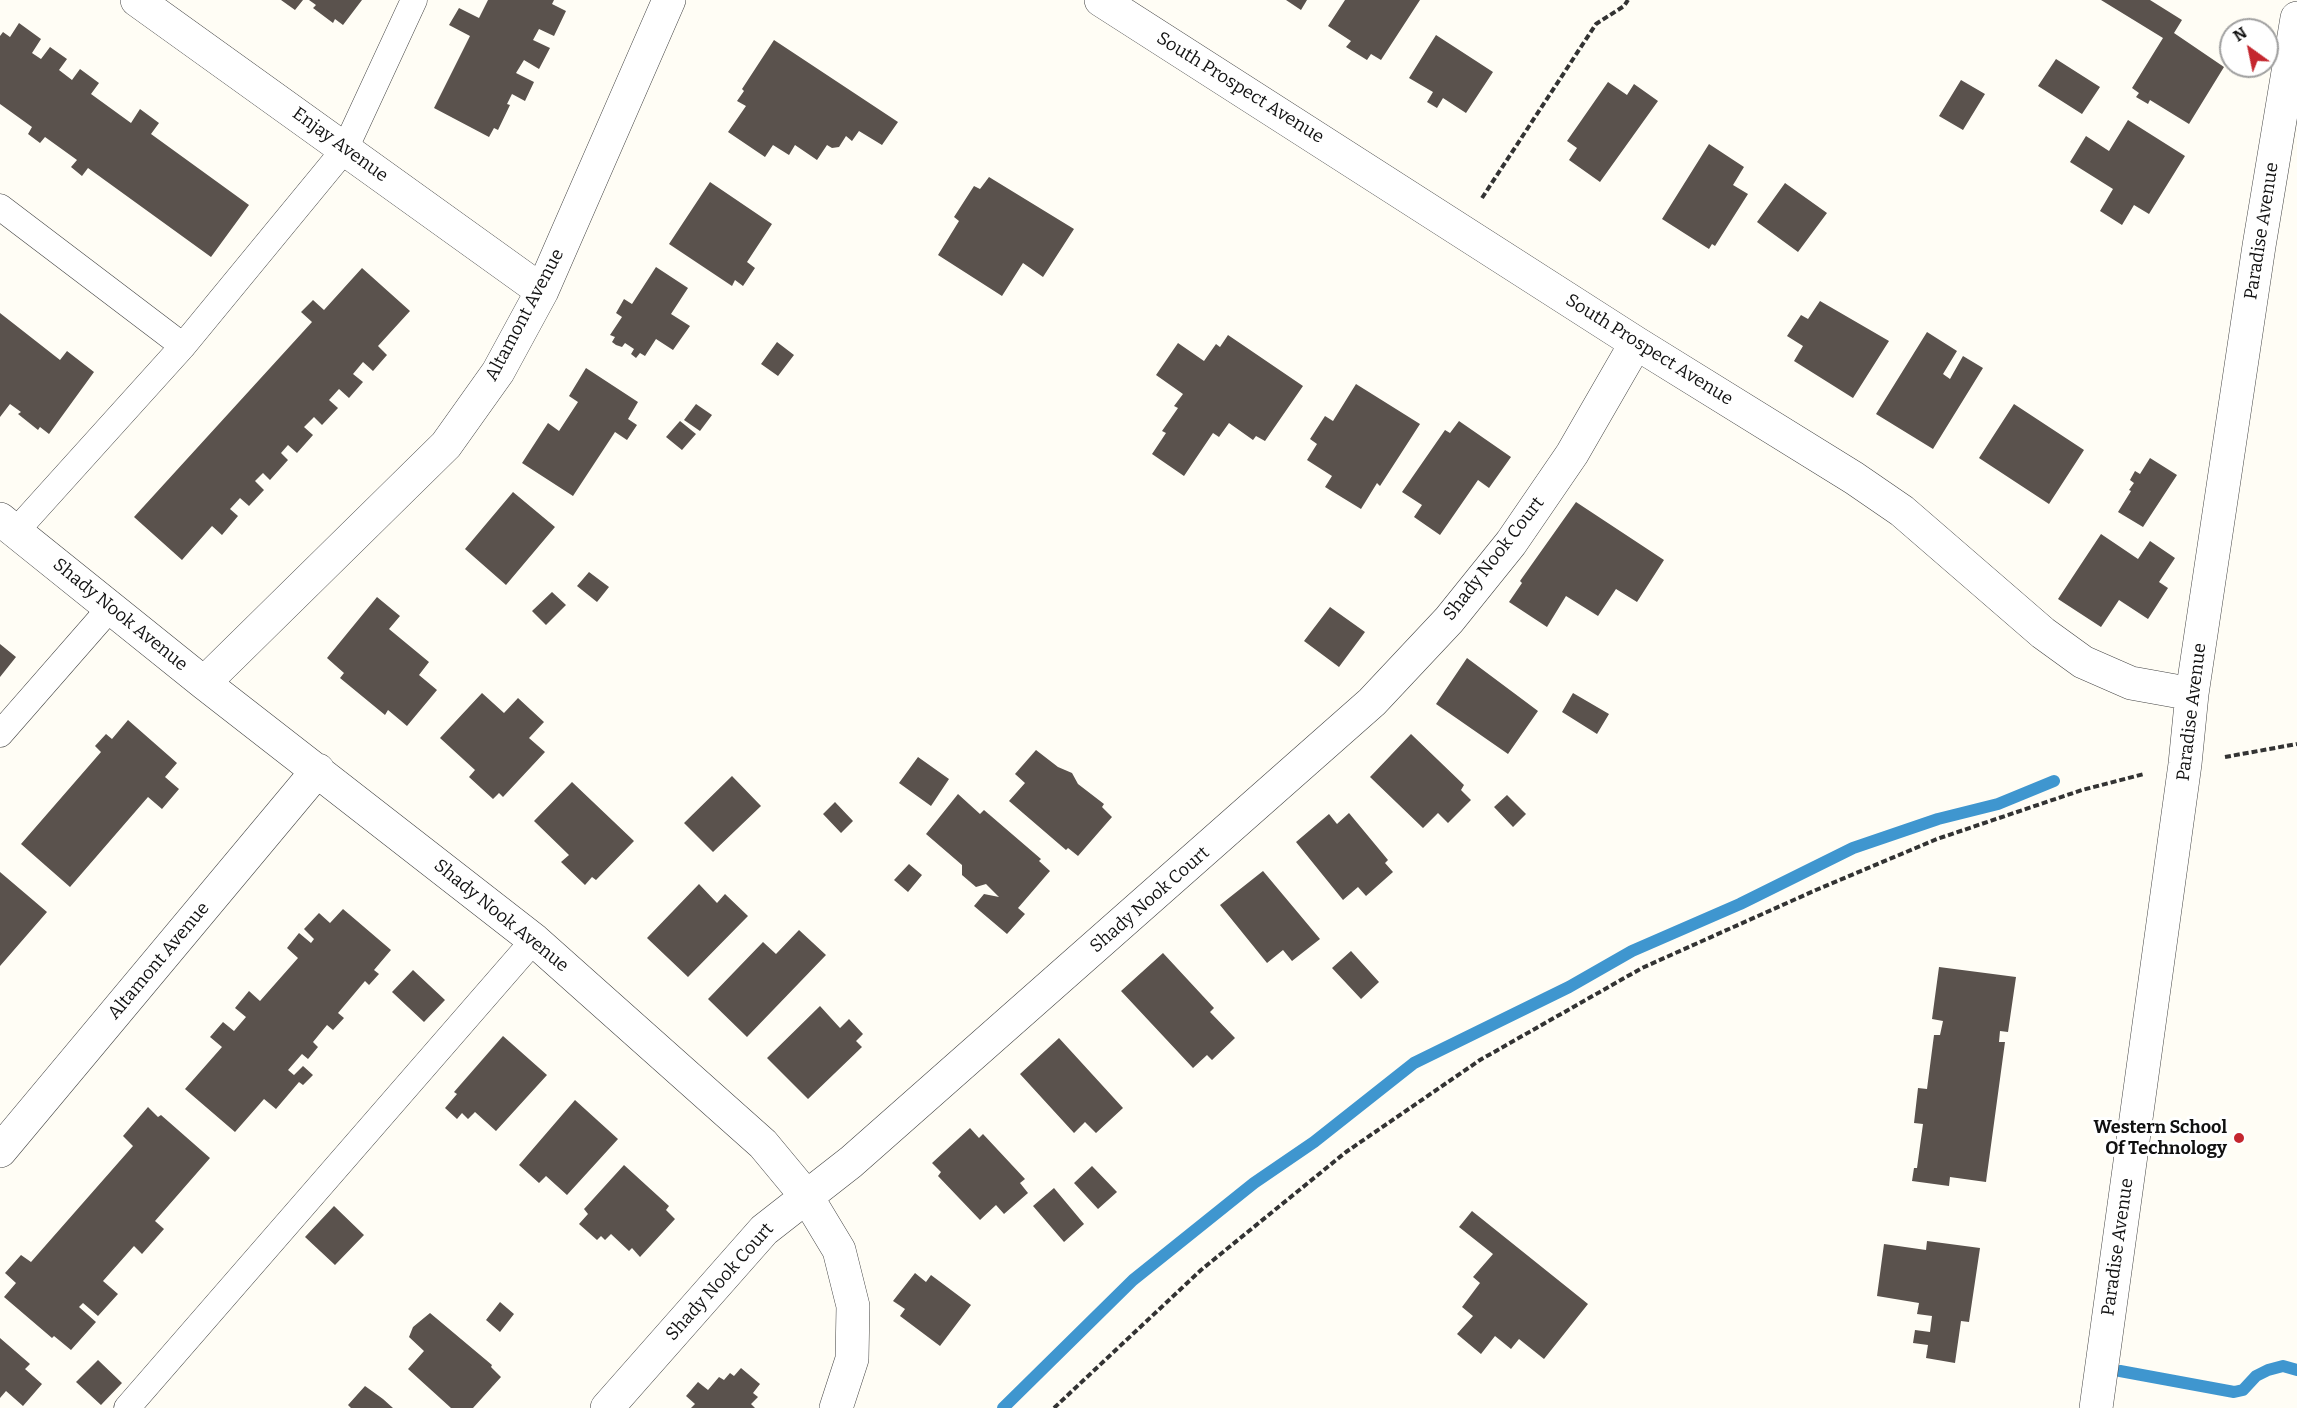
<!DOCTYPE html>
<html>
<head>
<meta charset="utf-8">
<style>
	body { margin:0 }
	#map { position:relative; width:2297px; height:1408px; overflow:hidden; background:#fffdf5; font-family:Bitter,serif }
	canvas { display:block }
	.north { position:absolute; left:2219px; top:18px; width:60px; height:60px; box-sizing:border-box; background:#fff; border:2px solid #a0a0a0; border-radius:50%; rotate:327deg; font-size:16px; font-weight:700; line-height:24px; text-align:center; color:#111 }
	.north::after { content:''; display:block; margin:auto; width:21px; height:27px; background:#c4262e; clip-path:polygon(50% 0,100% 100%,50% 72%,0 100%) }
</style>
</head>
<body>
<div id="map">
<canvas width="2297" height="1408"></canvas>
<div class="north">N</div>
</div>
<script>
const ctx = document.querySelector('canvas').getContext('2d');
ctx.lineJoin = 'round';
const toPath = rows => new Path2D(rows.map(r => 'M' + r).join(''));
function trace(path, color, width, dash) { ctx.strokeStyle = color; ctx.lineWidth = width; ctx.lineCap = dash ? 'butt' : 'round'; ctx.setLineDash(dash || []); ctx.stroke(path); }
function fillPath(path, color) { ctx.fillStyle = color; ctx.fill(path, 'evenodd'); }
function write(font, color, halo, rows, align = 'center') {
  ctx.font = font + ' Bitter,serif'; ctx.lineWidth = 6; ctx.setLineDash([]); ctx.textBaseline = 'middle'; ctx.strokeStyle = halo; ctx.fillStyle = color; for (const [text, x, y, turn = 0] of rows) {
    ctx.save(); ctx.translate(x, y); ctx.rotate((+turn || 0) * Math.PI / 180); ctx.textAlign = isNaN(turn) ? turn : align; if (halo) ctx.strokeText(text, 0, 0); ctx.fillText(text, 0, 0); ctx.restore();
  }
}
trace(toPath([
	[2120,1371,2234,1392,2243,1390,2256,1376,2268,1370,2283,1366,2297,1370],
	[1003,1408,1133,1280,1254,1183,1314,1142,1414,1063,1569,987,1632,951,1740,904,1853,848,1938,819,1998,804,2054,781]
]), '#3f96cf', 12);
fillPath(toPath([
	[281,0,303,0,295,10],
	[309,0,362,0,343,25,335,19,333,23,313,8,316,5],
	[488,0,554,0,552,4,566,11,554,36,539,29,533,40,550,48,539,69,524,60,516,73,534,82,525,101,512,94,507,104,510,105,498,130,494,128,489,137,434,108,470,36,449,25,459,8,479,18],
	[1286,0,1307,0,1301,10],
	[1345,0,1420,0,1381,60,1371,54,1367,60,1346,47,1351,41,1328,26],
	[2101,0,2150,0,2182,20,2174,33,2224,67,2189,124,2150,100,2148,104,2136,97,2139,93,2132,88,2163,38],
	[19,23,41,39,32,53,41,59,50,47,67,59,59,70,72,80,80,69,99,83,91,94,131,123,140,109,159,123,151,134,249,205,211,257,88,168,82,176,71,167,77,160,45,137,40,143,28,134,32,127,0,104,0,36,3,32,10,37],
	[1436,35,1493,72,1466,113,1443,98,1437,108,1427,102,1433,92,1409,78],
	[774,40,898,122,882,145,859,131,852,141,846,136,839,147,832,148,827,145,817,160,795,145,789,155,773,145,765,157,728,132,746,106,737,101,744,91,742,89],
	[2056,59,2100,87,2082,114,2038,86],
	[1961,80,1985,94,1963,130,1939,116],
	[1608,82,1627,95,1634,84,1658,101,1600,182,1569,160,1577,148,1567,141],
	[2128,120,2185,156,2149,214,2134,205,2122,225,2100,211,2113,189,2070,162,2086,136,2109,151],
	[1709,144,1744,167,1733,185,1748,194,1715,246,1712,244,1709,249,1662,219],
	[989,177,1074,229,1043,277,1023,263,1002,296,938,255,959,221,954,217,974,186,980,189],
	[710,182,772,224,747,262,755,268,743,286,735,280,732,286,669,244],
	[1785,183,1827,213,1798,252,1757,222],
	[656,267,688,288,671,314,690,326,673,350,656,339,645,356,640,353,636,358,631,354,634,349,625,343,622,347,616,345,612,342,615,337,610,335,622,317,616,313,624,299,632,304],
	[362,268,410,311,378,346,387,355,373,371,363,362,353,374,363,382,349,398,339,389,329,400,338,408,322,425,314,417,304,427,313,435,297,453,288,445,281,453,288,460,270,480,263,473,255,481,264,490,249,506,240,498,230,509,238,516,222,535,212,526,182,560,134,517,312,322,301,312,313,300,324,310],
	[1820,301,1889,341,1853,398,1794,361,1803,346,1787,336,1801,315,1808,319],
	[0,313,60,360,67,351,94,372,49,434,40,427,38,430,18,414,21,412,10,404,0,417],
	[1927,332,1957,351,1943,374,1950,379,1963,356,1983,368,1933,449,1876,414],
	[1228,335,1303,386,1265,441,1256,436,1253,440,1229,423,1219,437,1213,433,1184,476,1152,454,1166,433,1162,431,1178,408,1174,406,1183,394,1156,375,1178,343,1204,361,1216,344,1220,347],
	[777,342,794,355,778,376,761,364],
	[586,368,638,402,628,419,637,425,627,440,615,432,573,496,522,463,548,423,559,431,578,402,569,396],
	[1356,384,1420,424,1380,486,1377,483,1361,509,1325,487,1332,476,1307,460,1317,444,1310,439,1325,416,1333,421],
	[696,404,712,415,700,431,684,420],
	[2014,404,2084,450,2049,504,1979,458],
	[680,421,696,434,682,450,666,437],
	[1459,421,1511,457,1489,488,1478,480,1440,535,1414,517,1422,505,1402,492,1445,430,1450,433],
	[2150,458,2177,475,2143,527,2118,512,2131,491,2129,490,2134,483,2130,480,2135,471,2140,474],
	[513,492,555,527,506,585,465,549],
	[1576,502,1664,560,1637,602,1616,589,1598,616,1566,596,1547,627,1509,602,1522,583,1520,581],
	[2101,534,2138,559,2150,541,2175,558,2159,582,2168,588,2148,619,2119,600,2101,627,2058,599],
	[589,572,609,587,597,602,577,586],
	[552,592,566,605,546,625,532,611],
	[377,597,400,616,389,629,429,662,419,675,437,690,407,726,388,710,385,715,340,678,344,673,327,658],
	[1330,607,1365,632,1339,667,1304,641],
	[0,644,16,657,0,677],
	[1467,658,1538,711,1508,754,1436,704],
	[482,693,504,713,518,698,544,722,529,738,545,752,503,797,499,793,493,799,469,777,475,770,440,738],
	[1573,693,1609,714,1597,734,1562,712],
	[128,720,177,763,165,777,179,789,162,809,148,797,70,887,21,844,101,752,95,746,106,734,112,739],
	[1411,734,1464,785,1461,790,1471,800,1448,823,1438,813,1423,828,1370,777],
	[1036,750,1058,767,1072,773,1078,784,1104,804,1102,807,1112,817,1078,856,1068,848,1066,850,1009,801,1025,783,1015,774],
	[918,757,949,779,931,806,899,783],
	[732,776,761,806,713,852,684,823],
	[572,782,634,841,596,880,592,877,585,885,561,862,569,855,534,821],
	[958,794,980,814,984,810,1041,859,1039,861,1050,871,1018,908,1025,914,1007,934,974,906,984,894,999,897,986,884,976,887,962,875,962,865,926,834],
	[1507,795,1526,814,1513,827,1494,807],
	[835,802,853,821,841,833,823,814],
	[1349,813,1388,860,1385,863,1393,872,1366,896,1358,887,1343,900,1296,842,1329,814,1337,824],
	[909,864,922,875,908,892,894,880],
	[1263,871,1320,939,1292,961,1283,950,1267,963,1220,905],
	[0,872,47,912,0,966],
	[699,884,717,903,725,894,748,916,688,977,647,938],
	[343,909,391,950,374,970,379,974,369,985,365,981,338,1013,344,1018,333,1030,327,1025,313,1042,318,1047,308,1059,302,1054,288,1070,294,1075,303,1066,313,1075,303,1085,299,1082,276,1109,264,1099,235,1132,185,1089,222,1047,210,1037,223,1022,234,1031,246,1017,235,1008,249,991,260,1001,298,958,287,948,299,933,311,943,314,939,304,929,319,913,330,923],
	[799,930,826,955,747,1037,708,999,763,942,776,954],
	[1351,951,1379,982,1361,999,1332,968],
	[1163,953,1214,1008,1210,1012,1235,1038,1212,1060,1207,1055,1193,1068,1121,991],
	[1939,967,2016,977,2008,1032,2000,1031,1999,1042,2005,1042,1986,1182,1950,1177,1949,1186,1912,1181,1914,1168,1917,1168,1923,1124,1914,1123,1918,1088,1927,1089,1934,1035,1940,1035,1943,1021,1932,1019],
	[413,970,445,1000,424,1022,392,992],
	[820,1006,840,1028,849,1019,863,1034,856,1041,862,1047,808,1099,767,1058],
	[503,1036,547,1075,496,1131,475,1112,468,1119,462,1113,457,1119,445,1108,457,1094,454,1092],
	[1059,1038,1123,1108,1096,1133,1085,1122,1074,1133,1020,1074],
	[575,1100,618,1139,567,1195,546,1176,539,1183,519,1165],
	[148,1107,158,1117,161,1115,210,1158,155,1221,164,1229,142,1254,134,1246,103,1281,118,1294,98,1316,83,1303,79,1307,96,1322,71,1350,54,1336,52,1338,4,1297,16,1283,5,1273,21,1255,31,1262,133,1146,123,1136],
	[970,1128,979,1138,983,1134,1025,1179,1020,1183,1028,1193,1004,1214,996,1205,980,1220,938,1176,941,1172,932,1163],
	[624,1165,669,1206,666,1210,675,1219,640,1257,632,1248,629,1251,611,1234,605,1240,601,1236,597,1240,579,1224,588,1214,584,1209],
	[1092,1166,1117,1192,1098,1209,1074,1183],
	[1054,1188,1084,1224,1064,1242,1033,1206],
	[334,1206,364,1235,335,1265,305,1237],
	[1472,1211,1588,1304,1544,1359,1519,1339,1511,1349,1495,1336,1481,1354,1457,1334,1473,1316,1462,1307,1480,1283,1473,1277,1493,1254,1459,1227],
	[1927,1241,1980,1248,1969,1322,1961,1321,1955,1363,1926,1358,1928,1345,1913,1343,1915,1330,1930,1332,1932,1316,1917,1314,1919,1303,1877,1296,1884,1244,1926,1250],
	[915,1273,926,1282,931,1275,971,1305,940,1346,900,1316,905,1309,893,1301],
	[500,1302,514,1314,500,1332,486,1320],
	[430,1313,492,1365,491,1367,501,1377,473,1408,451,1408,408,1369,424,1351,409,1337,413,1327],
	[0,1338,30,1364,25,1369,42,1384,23,1406,6,1391,0,1398],
	[98,1360,122,1383,101,1405,76,1382],
	[741,1368,760,1384,753,1393,758,1397,751,1404,755,1408,691,1408,695,1404,686,1396,698,1382,708,1390,719,1377,724,1380,730,1373,734,1376],
	[365,1386,383,1399,393,1408,351,1408,348,1405]
]), '#5a524d');
const service = toPath([
	[0,207,183,346],
	[16,531,183,346,345,149,414,0],
	[0,734,111,607],
	[127,1408,534,940]
]);
const minor = toPath([
	[137,0,542,291],
	[1101,0,1636,343,1854,478,1902,511,2043,633,2083,662,2131,683,2192,694],
	[0,519,204,683,534,940,763,1144,807,1197,839,1250,853,1306,852,1359,836,1408],
	[204,683,446,445,498,372,542,291,669,0],
	[0,1151,318,770],
	[607,1408,764,1230,851,1162,1372,702,1449,620,1511,543,1572,454,1636,343],
	[2096,1408,2185,764,2192,694,2259,246,2297,18]
]);
trace(service, '#444', 27);
trace(minor, '#444', 34);
trace(toPath([
	[1482,198,1596,24,1624,6,1628,0],
	[2225,757,2297,744],
	[1054,1408,1201,1270,1346,1152,1480,1060,1642,968,1816,890,1937,839,2082,790,2144,774]
]), '#333', 4, [6, 3]);
trace(service, '#fff', 26);
trace(minor, '#fff', 33);
for (const [x, y, r, color] of [
	[2239,1138,6,"#c4262e"]
]) { const dot = new Path2D(); dot.arc(x, y, r, 0, 2 * Math.PI); ctx.fillStyle = color; ctx.fill(dot); trace(dot, '#fff', 2); }
write('18px', '#111', '#fff', [
	["South Prospect Avenue",1240,88,32],
	["Enjay Avenue",340,145,36],
	["Paradise Avenue",2262,231,-81],
	["Altamont Avenue",525,315,-62],
	["South Prospect Avenue",1649,350,32],
	["Shady Nook Court",1494,559,-52],
	["Shady Nook Avenue",120,615,39],
	["Paradise Avenue",2192,712,-83],
	["Shady Nook Court",1150,900,-41],
	["Shady Nook Avenue",501,916,39],
	["Altamont Avenue",159,961,-50],
	["Paradise Avenue",2118,1247,-82],
	["Shady Nook Court",720,1282,-48]
]);
write('bold 18px', '#111', '#fff', [
	["Western School",2227,1128],
	["Of Technology",2227,1149]
], 'right');
</script>
</body>
</html>
